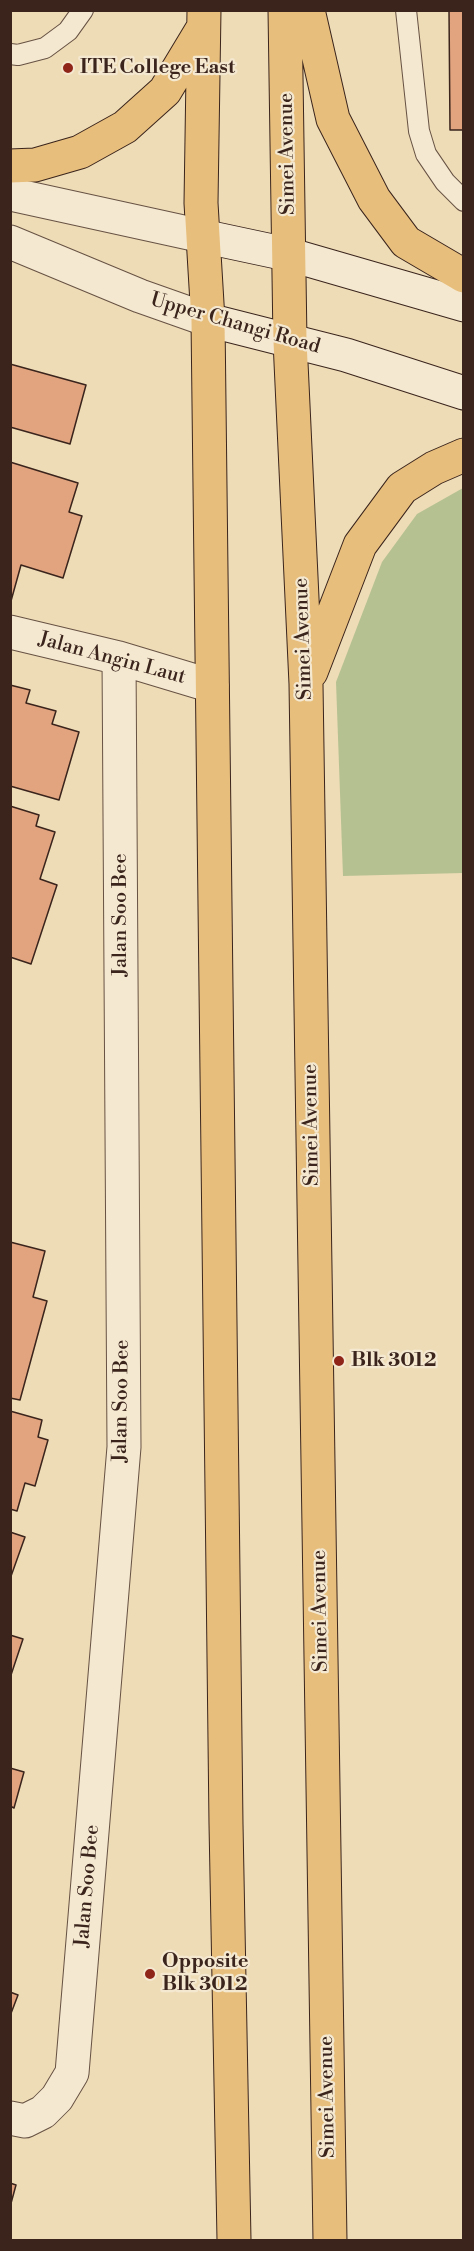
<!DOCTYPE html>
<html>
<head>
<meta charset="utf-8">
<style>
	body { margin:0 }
	#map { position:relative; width:474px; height:2251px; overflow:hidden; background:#eedcb7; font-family:"Libre Bodoni",serif }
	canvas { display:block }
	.frame { position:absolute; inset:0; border:12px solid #3a241c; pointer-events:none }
</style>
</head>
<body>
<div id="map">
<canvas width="474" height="2251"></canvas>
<div class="frame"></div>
</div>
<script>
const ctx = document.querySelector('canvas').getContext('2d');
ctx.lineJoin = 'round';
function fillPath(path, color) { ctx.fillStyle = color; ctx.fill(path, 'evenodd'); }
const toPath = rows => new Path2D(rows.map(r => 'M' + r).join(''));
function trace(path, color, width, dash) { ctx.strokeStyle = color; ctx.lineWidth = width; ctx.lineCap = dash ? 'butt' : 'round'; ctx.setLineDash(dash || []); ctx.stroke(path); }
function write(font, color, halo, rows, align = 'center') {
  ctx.font = font + ' "Libre Bodoni",serif'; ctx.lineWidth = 4.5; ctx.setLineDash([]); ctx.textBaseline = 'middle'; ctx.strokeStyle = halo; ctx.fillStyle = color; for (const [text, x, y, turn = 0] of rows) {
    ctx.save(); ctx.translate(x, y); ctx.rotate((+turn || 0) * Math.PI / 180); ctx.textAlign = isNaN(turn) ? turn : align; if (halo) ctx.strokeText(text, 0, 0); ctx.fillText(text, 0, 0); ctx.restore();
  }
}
fillPath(toPath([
	[463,488,463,873,343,876,336,682,382,562,417,514]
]), '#b5c191');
const building = toPath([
	[449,10,464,10,464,130,450,130,449,10],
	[10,364,86,385,70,444,10,427,10,364],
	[10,462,78,483,69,512,82,516,63,578,21,565,11,601,10,462],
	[10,685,30,690,26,703,56,711,52,724,79,732,59,800,10,786,10,685],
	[10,806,39,815,36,826,55,832,40,879,57,885,31,964,10,957,10,806],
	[10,1242,45,1251,33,1297,47,1301,20,1400,10,1398,10,1242],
	[10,1411,42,1420,38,1437,48,1440,35,1486,25,1483,17,1511,10,1509,10,1411],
	[10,1532,25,1537,10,1579,10,1532],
	[10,1635,23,1639,10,1678,10,1635],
	[10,1768,24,1772,14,1808,10,1806,10,1768],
	[10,1992,18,1995,10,2016,10,1992],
	[10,2183,16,2185,10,2207,10,2183]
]);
fillPath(building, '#e1a47f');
trace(building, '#3a241c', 1.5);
const lane = toPath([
	[406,10,419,131,426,154,445,182,464,201],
	[10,54,18,55,45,48,68,31,83,10]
]);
const street = toPath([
	[10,194,202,236],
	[10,242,140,296,208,320],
	[10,632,119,658,212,686],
	[10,2118,25,2121,43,2112,57,2098,72,2073,124,1447,119,658]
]);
const secondary = toPath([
	[202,236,291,255,464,305],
	[208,320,346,355,464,393]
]);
const primary = toPath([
	[204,10,201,203,208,320,226,1824,234,2240],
	[285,10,290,341,306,684,330,2240],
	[308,10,333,119,374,199,406,242,464,276],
	[10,166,35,165,80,152,125,127,165,91,203,28],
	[311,672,360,545,402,488,434,468,464,455]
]);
trace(lane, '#675243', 22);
trace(street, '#675243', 35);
trace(secondary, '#3a241c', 35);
trace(primary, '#3a241c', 35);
trace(lane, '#f4e8d0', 20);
trace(street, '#f4e8d0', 33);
trace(secondary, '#f4e8d0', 33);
trace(primary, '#e7be7c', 33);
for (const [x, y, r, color] of [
	[68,68,6,"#8f2418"],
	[339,1361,6,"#8f2418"],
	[150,1974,6,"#8f2418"]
]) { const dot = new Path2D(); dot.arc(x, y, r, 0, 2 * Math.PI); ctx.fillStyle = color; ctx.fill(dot); trace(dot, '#f4e8d0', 2); }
write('bold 20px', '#3a241c', '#f4e8d0', [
	["ITE College East",80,68],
	["Blk 3012",351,1361],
	["Opposite",162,1962],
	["Blk 3012",162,1985]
], 'left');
write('20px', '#3a241c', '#f4e8d0', [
	["Simei Avenue",288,154,-91],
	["Upper Changi Road",235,324,16],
	["Simei Avenue",304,639,-92],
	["Jalan Angin Laut",112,659,15],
	["Jalan Soo Bee",121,915,-90],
	["Simei Avenue",312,1125,-91],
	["Jalan Soo Bee",122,1401,-89],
	["Simei Avenue",321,1611,-91],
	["Jalan Soo Bee",88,1886,-85],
	["Simei Avenue",328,2097,-91]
]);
</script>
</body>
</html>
